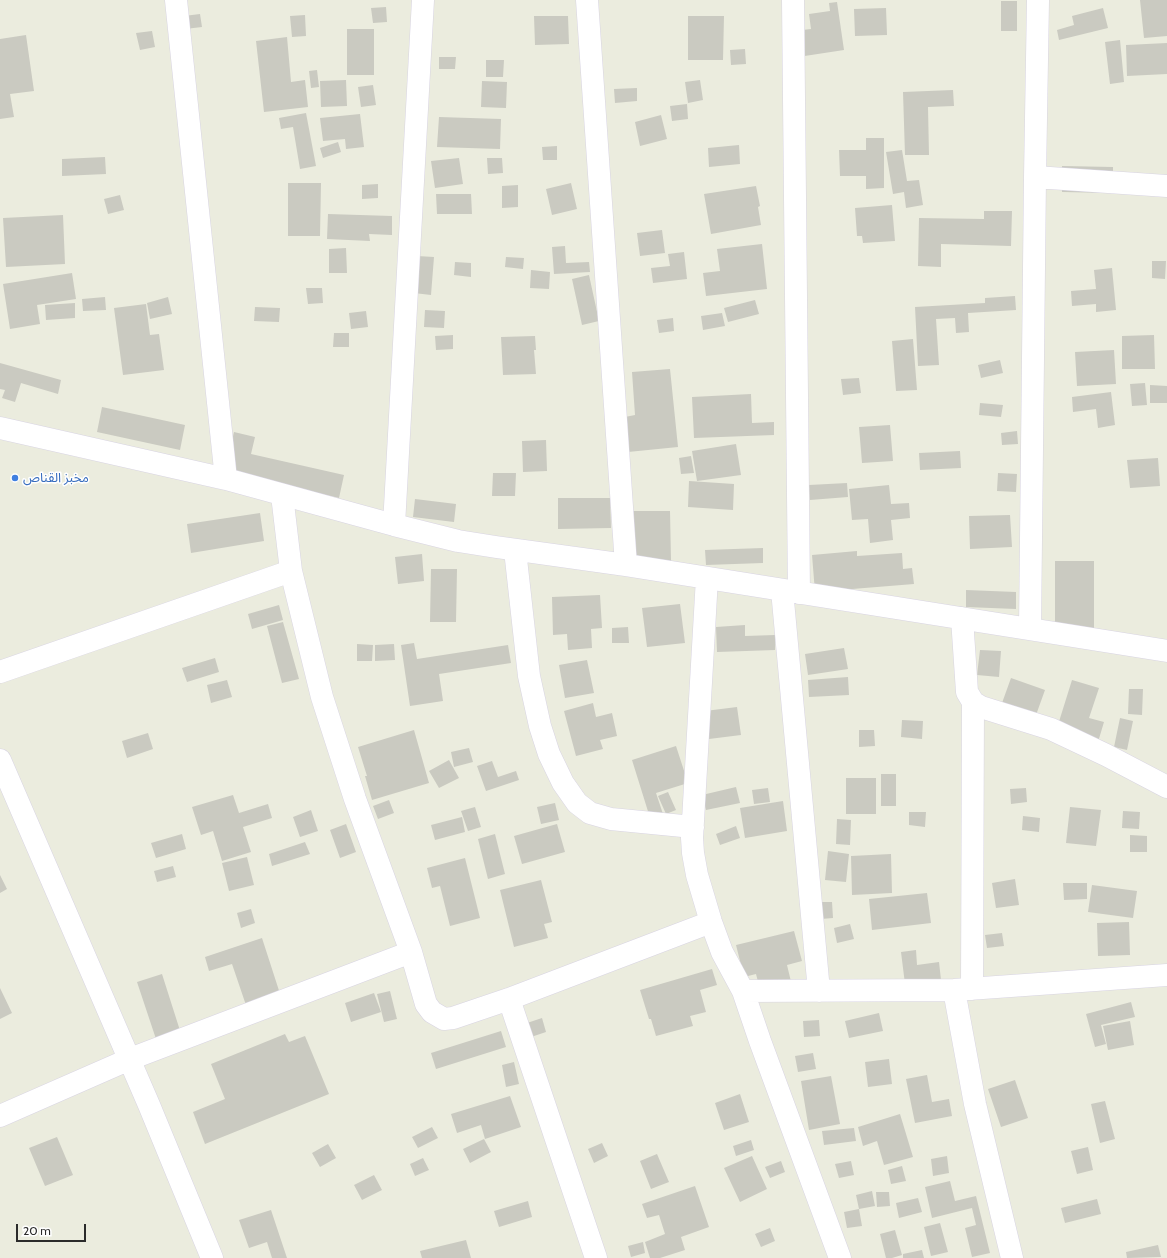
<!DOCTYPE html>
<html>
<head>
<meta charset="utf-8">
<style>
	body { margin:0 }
	#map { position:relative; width:1167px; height:1258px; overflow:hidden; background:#ebecde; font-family:Cabin,sans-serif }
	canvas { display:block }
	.scale { position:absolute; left:16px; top:1224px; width:70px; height:18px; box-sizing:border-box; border:2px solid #2b2b2b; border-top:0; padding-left:5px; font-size:12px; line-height:14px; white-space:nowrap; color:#2b2b2b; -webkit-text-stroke:3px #fff; paint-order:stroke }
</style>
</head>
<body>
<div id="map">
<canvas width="1167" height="1258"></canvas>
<div class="scale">20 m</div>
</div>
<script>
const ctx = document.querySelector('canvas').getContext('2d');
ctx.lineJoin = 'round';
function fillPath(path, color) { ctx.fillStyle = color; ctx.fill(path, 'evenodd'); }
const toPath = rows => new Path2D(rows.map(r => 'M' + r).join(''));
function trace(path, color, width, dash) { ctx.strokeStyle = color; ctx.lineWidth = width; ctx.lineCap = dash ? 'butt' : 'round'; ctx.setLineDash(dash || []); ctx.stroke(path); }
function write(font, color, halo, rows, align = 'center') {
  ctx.font = font + ' Cabin,"Noto Sans Arabic",sans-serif'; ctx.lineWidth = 3; ctx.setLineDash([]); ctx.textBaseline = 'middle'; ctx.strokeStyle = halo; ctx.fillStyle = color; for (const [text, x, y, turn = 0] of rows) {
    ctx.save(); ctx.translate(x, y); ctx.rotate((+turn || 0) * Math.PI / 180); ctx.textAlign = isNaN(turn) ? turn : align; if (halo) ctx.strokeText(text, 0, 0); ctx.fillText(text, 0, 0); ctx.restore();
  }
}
fillPath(toPath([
	[1140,0,1167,0,1167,36,1144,38],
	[1001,1,1017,1,1017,31,1001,31],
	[837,2,844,50,798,57,794,31,811,29,809,14,830,11,829,3],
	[386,7,387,22,373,23,371,8],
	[886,8,887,35,855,36,854,9],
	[1103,8,1108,28,1059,40,1057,30,1074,25,1072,16],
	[200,14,202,27,185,29,184,16],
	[305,15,306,36,292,37,290,16],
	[534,16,568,16,569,44,535,45],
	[688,16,724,16,723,60,688,60],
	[347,29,374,29,374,75,347,75],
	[152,31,155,47,140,50,136,33],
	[26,35,34,91,10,94,14,117,0,119,0,39],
	[287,37,291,82,305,80,308,107,264,112,256,41],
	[1120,40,1124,82,1110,84,1105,42],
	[1167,43,1167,74,1127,76,1126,45],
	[745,49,746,64,731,65,730,50],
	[439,57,456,57,455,69,439,69],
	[486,60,504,60,503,77,486,77],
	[317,70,319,87,311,88,309,71],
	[346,80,347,106,321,107,320,81],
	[700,80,703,100,688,103,685,82],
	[482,81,507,82,506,108,481,107],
	[373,85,376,105,361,107,358,87],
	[637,88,637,101,615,103,614,89],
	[953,90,954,106,928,107,929,155,905,155,903,92],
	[687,104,688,119,672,121,670,106],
	[306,113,316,166,300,169,293,127,281,129,279,118],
	[360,114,364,147,346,149,345,139,323,141,320,118],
	[661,115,667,139,640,146,635,122],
	[439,117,501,119,500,149,437,147],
	[866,138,884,138,884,188,866,189,866,176,840,176,839,150,866,150],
	[338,142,341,152,323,158,320,148],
	[739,145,740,164,709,167,708,148],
	[557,146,557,160,543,160,542,147],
	[902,150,907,181,919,180,923,205,906,208,904,192,893,194,886,152],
	[105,157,106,174,62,176,62,159],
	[459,158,463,184,435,188,431,161],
	[487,158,502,158,503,173,488,174],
	[1062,166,1113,167,1113,193,1062,192],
	[288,183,321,183,320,236,288,236],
	[571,183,577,209,552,215,546,189],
	[378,184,378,198,362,199,362,185],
	[518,185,518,207,502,208,502,186],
	[756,186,760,206,758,207,761,225,711,234,704,194],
	[436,194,471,194,472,214,437,214],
	[120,195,124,210,108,214,104,199],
	[892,205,895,241,863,243,862,236,857,236,855,208],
	[984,211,1012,211,1011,246,941,244,941,267,918,266,919,218,984,219],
	[328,214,392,216,392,235,369,234,370,241,327,239],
	[63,215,65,264,6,267,3,218],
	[662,230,665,253,640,256,637,233],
	[762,244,767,289,706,296,703,273,720,271,717,249],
	[565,246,566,263,589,262,590,272,554,274,552,247],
	[346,248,347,273,329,273,329,249],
	[684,252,687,279,653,283,651,268,670,266,668,254],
	[417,256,434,257,431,295,414,293],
	[506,257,524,258,523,269,505,267],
	[1152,261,1166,261,1165,279,1152,278],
	[455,262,471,263,471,277,454,275],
	[1112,268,1116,310,1096,312,1096,304,1072,306,1071,291,1096,289,1094,270],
	[531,270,550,272,549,289,530,288],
	[72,273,76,299,37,305,40,324,10,329,3,284],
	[589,275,599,321,582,325,572,279],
	[306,288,322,288,323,303,308,304],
	[1015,296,1016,310,968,313,969,332,956,333,955,318,936,319,939,365,918,366,915,307,985,303,985,298],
	[105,297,106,310,83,311,82,299],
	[168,297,172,314,150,319,147,303],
	[755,300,759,314,728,322,724,308],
	[75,303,75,318,46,320,45,305],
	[146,304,150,335,159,334,164,370,123,375,114,308],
	[255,307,280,308,279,322,254,321],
	[425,310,445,311,444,328,424,327],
	[366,311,368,327,351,329,349,313],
	[722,313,725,326,703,330,701,316],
	[673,318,674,331,659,333,657,320],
	[334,333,349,333,349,347,333,347],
	[453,335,453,349,436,350,435,336],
	[1154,335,1155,369,1122,369,1122,336],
	[535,336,536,350,534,350,536,374,503,375,501,337],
	[913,339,917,390,896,391,892,341],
	[1114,350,1116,384,1077,386,1075,352],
	[1000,360,1003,373,981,378,978,365],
	[0,363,61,380,58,394,21,383,15,402,2,398,5,390,0,389],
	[670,369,678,447,628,452,625,417,635,415,632,372],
	[859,378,861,393,843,395,841,379],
	[1145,383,1147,405,1132,406,1130,384],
	[1150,385,1167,386,1167,403,1150,403],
	[1111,392,1115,425,1098,428,1096,409,1073,412,1072,397],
	[751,394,752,423,774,422,774,435,694,438,692,397],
	[980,403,1003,405,1001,417,979,415],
	[102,407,185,425,180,450,97,432],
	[890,425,893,461,862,463,859,427],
	[1017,431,1018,444,1002,445,1001,433],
	[234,432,255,437,251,454,344,475,339,498,264,481,225,470],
	[546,440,547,471,523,472,522,441],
	[736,444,741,475,697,481,692,451],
	[960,451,961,468,920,470,919,453],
	[691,456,694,473,681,474,679,458],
	[1158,458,1160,486,1130,488,1127,460],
	[493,473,516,473,515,496,492,496],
	[998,473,1017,474,1016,492,997,491],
	[689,481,734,484,733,510,688,507],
	[847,483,848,497,810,500,809,485],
	[889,485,891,504,909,503,910,518,891,520,893,540,870,543,868,519,852,520,849,489],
	[558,498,610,498,611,528,558,529],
	[415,499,456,504,454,522,413,517],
	[629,511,670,511,671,561,630,562],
	[260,513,264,541,191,553,187,524],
	[1010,515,1012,547,970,549,969,516],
	[763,548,763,563,706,565,705,550],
	[857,551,857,556,902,553,903,569,912,568,914,584,815,592,812,555],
	[422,554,424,581,398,584,395,557],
	[1055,561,1094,561,1094,635,1055,635],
	[431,569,457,569,456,622,430,622],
	[966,590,1016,592,1016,609,966,607],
	[600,595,602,628,591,629,592,648,568,650,567,634,553,635,552,597],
	[680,604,685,643,647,647,642,608],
	[279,605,283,620,252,629,248,614],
	[283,622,299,679,282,683,267,626],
	[745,625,745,636,775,635,775,650,717,652,716,627],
	[628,627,629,643,612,643,612,628],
	[414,643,417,659,508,645,511,663,439,674,443,701,410,706,401,645],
	[357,644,373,645,372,661,357,661],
	[394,644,395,660,375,661,375,645],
	[844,648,848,669,808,675,805,654],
	[980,650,1001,651,999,677,977,675],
	[215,658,219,672,187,682,182,668],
	[587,660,594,693,565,698,559,665],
	[848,677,849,695,809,697,808,680],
	[1011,678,1045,690,1036,715,1002,703],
	[227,680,232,697,211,703,207,685],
	[1072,680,1099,688,1089,718,1104,722,1098,742,1057,728],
	[1129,689,1143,689,1142,715,1128,714],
	[593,703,596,717,612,713,617,736,600,740,603,749,576,756,564,711],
	[737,707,741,735,709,739,705,711],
	[1120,718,1133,721,1127,750,1114,747],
	[902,720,923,721,922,739,901,737],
	[414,730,429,783,372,800,365,776,367,776,358,747],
	[859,730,874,730,875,746,859,747],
	[148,733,153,749,127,758,122,741],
	[676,746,688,783,656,793,664,817,651,821,632,760],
	[469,748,473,762,454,767,451,752],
	[449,760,459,778,439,788,429,771],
	[492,761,498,777,516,771,519,780,486,791,477,766],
	[881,774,896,774,896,806,881,806],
	[846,778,876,778,876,814,846,814],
	[736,787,740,803,706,810,702,795],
	[768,788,770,802,754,804,752,790],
	[1026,788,1027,802,1011,804,1010,789],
	[668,792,676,810,666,814,658,796],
	[233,795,239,813,268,804,272,818,243,827,251,852,222,861,213,831,201,835,192,807],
	[389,800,394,813,378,819,373,806],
	[783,801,787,831,745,838,740,808],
	[555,803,559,820,541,824,537,807],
	[475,807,481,827,468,831,461,811],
	[1070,807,1101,810,1096,846,1066,843],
	[311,810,318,831,300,837,293,817],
	[1123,811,1140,812,1139,829,1122,828],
	[909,812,926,812,925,827,909,825],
	[1023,816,1040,818,1039,832,1022,830],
	[462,817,465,832,435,840,431,825],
	[837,819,851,820,850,845,836,844],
	[346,824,356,852,340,858,330,830],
	[557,824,565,852,522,864,514,836],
	[736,826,740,838,720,845,716,834],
	[182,834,186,849,156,858,151,843],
	[495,834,505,874,488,879,478,839],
	[1130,835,1147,836,1147,852,1130,852],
	[305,842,310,854,272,866,269,854],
	[828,851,849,854,846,882,825,880],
	[891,854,892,893,852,895,851,856],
	[247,857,254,885,229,891,222,863],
	[465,858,480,918,450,926,440,886,432,888,427,868],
	[173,866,176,877,157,882,154,871],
	[0,875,7,889,0,893],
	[1015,879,1019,905,996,908,992,883],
	[541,880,552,922,544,924,548,938,514,947,500,890],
	[1063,883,1087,883,1087,899,1064,900],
	[1092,885,1137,891,1133,918,1088,912],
	[927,893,931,923,872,930,869,899],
	[820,902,832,902,833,918,821,919],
	[251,909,255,923,241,928,237,913],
	[1129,922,1130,955,1098,956,1097,923],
	[850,924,854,939,837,943,834,928],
	[794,931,802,961,787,965,794,994,763,1001,756,974,744,977,736,945],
	[1002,933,1004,946,987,948,985,935],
	[262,938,283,1003,249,1014,232,964,209,971,205,957],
	[916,950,917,965,939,962,941,980,905,984,901,952],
	[712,969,717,985,700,990,706,1012,690,1016,693,1026,656,1036,651,1019,649,1019,640,990],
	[162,974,183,1040,159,1048,137,982],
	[0,988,12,1013,0,1019],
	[390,991,397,1019,384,1022,377,994],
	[374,993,381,1012,351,1022,345,1003],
	[1131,1002,1135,1017,1101,1025,1106,1044,1095,1047,1086,1014],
	[879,1013,883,1031,849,1038,845,1021],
	[542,1018,546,1032,528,1038,524,1024],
	[819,1020,820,1036,804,1037,803,1021],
	[1130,1021,1134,1045,1108,1050,1103,1026],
	[501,1031,506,1047,436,1069,431,1053],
	[285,1034,289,1042,305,1036,329,1094,205,1144,193,1112,225,1099,211,1064],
	[813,1053,816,1069,798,1072,795,1056],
	[889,1059,892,1084,868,1087,865,1062],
	[514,1062,519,1084,506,1087,502,1065],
	[927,1075,932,1102,949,1099,952,1116,915,1123,906,1079],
	[831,1076,840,1124,809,1130,801,1081],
	[1015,1080,1028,1118,1001,1127,988,1089],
	[740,1094,749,1122,724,1130,715,1103],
	[510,1096,521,1127,485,1139,481,1125,457,1133,451,1114],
	[1105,1101,1115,1139,1100,1143,1091,1104],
	[900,1114,913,1157,884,1165,877,1141,863,1146,858,1127],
	[432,1127,438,1138,418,1148,412,1137],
	[854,1128,856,1141,824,1145,822,1131],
	[57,1137,73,1175,45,1186,29,1148],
	[484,1139,491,1152,470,1163,463,1149],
	[751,1140,754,1150,736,1156,733,1146],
	[602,1143,608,1156,594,1163,588,1149],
	[328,1144,336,1158,320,1167,312,1153],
	[1088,1147,1093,1170,1077,1174,1071,1151],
	[657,1154,669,1182,651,1189,640,1161],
	[752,1156,767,1189,740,1202,724,1168],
	[947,1156,949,1173,933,1176,931,1159],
	[423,1158,429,1170,415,1176,410,1164],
	[781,1161,785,1172,770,1178,765,1167],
	[851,1161,854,1175,839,1178,835,1164],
	[902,1166,906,1181,891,1184,888,1170],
	[374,1175,382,1190,362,1200,354,1185],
	[950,1181,955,1201,976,1196,990,1253,972,1257,965,1228,976,1225,972,1208,932,1218,925,1187],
	[695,1186,709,1227,681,1237,685,1250,660,1258,650,1258,645,1242,665,1234,659,1215,647,1218,642,1204],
	[872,1191,875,1206,859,1209,856,1195],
	[876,1192,889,1192,890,1206,877,1207],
	[918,1198,922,1212,899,1218,896,1203],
	[1097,1199,1101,1214,1065,1223,1061,1208],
	[528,1201,532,1217,499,1227,494,1211],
	[859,1209,862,1226,847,1228,844,1212],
	[271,1210,287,1258,272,1258,267,1242,249,1248,239,1220],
	[940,1223,948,1252,931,1256,924,1227],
	[770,1228,775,1241,761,1247,755,1234],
	[895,1230,902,1255,892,1258,886,1258,880,1234],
	[466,1240,471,1258,422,1258,420,1251],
	[643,1242,645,1253,631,1257,628,1246],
	[1158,1245,1161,1257,1127,1258,1126,1252],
	[922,1250,924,1258,903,1258,903,1254]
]), '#cacac1');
const minor = toPath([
	[176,0,226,479],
	[587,0,626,565],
	[793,0,799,593],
	[1035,177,1167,186],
	[0,428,226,479,394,525,458,541,496,547,626,565,1167,651],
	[282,495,291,571,322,697,355,799,411,952,426,1004,432,1012,444,1019,453,1018,509,999,711,922],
	[394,525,423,0],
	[515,550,529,676,540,726,549,754,563,783,577,803,590,813,611,819,693,827],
	[707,578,692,838,693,853,697,875,711,922,722,952,743,991,760,1041,840,1258],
	[782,590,819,991],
	[962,618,967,692,973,702,981,707,1051,729,1106,755,1167,787],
	[1030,629,1035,177,1038,0],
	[0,672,291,571],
	[0,760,149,1105,212,1258],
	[972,989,973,702],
	[954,990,975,1104,1012,1258],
	[743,991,954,990,1167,975],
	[509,999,596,1258],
	[0,1116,130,1059,411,952]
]);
trace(minor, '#d8d4e2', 23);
trace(minor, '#fff', 22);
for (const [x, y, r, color] of [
	[15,478,4,"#3f7fe0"]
]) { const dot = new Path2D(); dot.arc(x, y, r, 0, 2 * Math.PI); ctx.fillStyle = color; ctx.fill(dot); trace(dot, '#fff', 1.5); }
write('13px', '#366cbe', '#fff', [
	["مخبز القناص",23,478]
], 'left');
</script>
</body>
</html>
